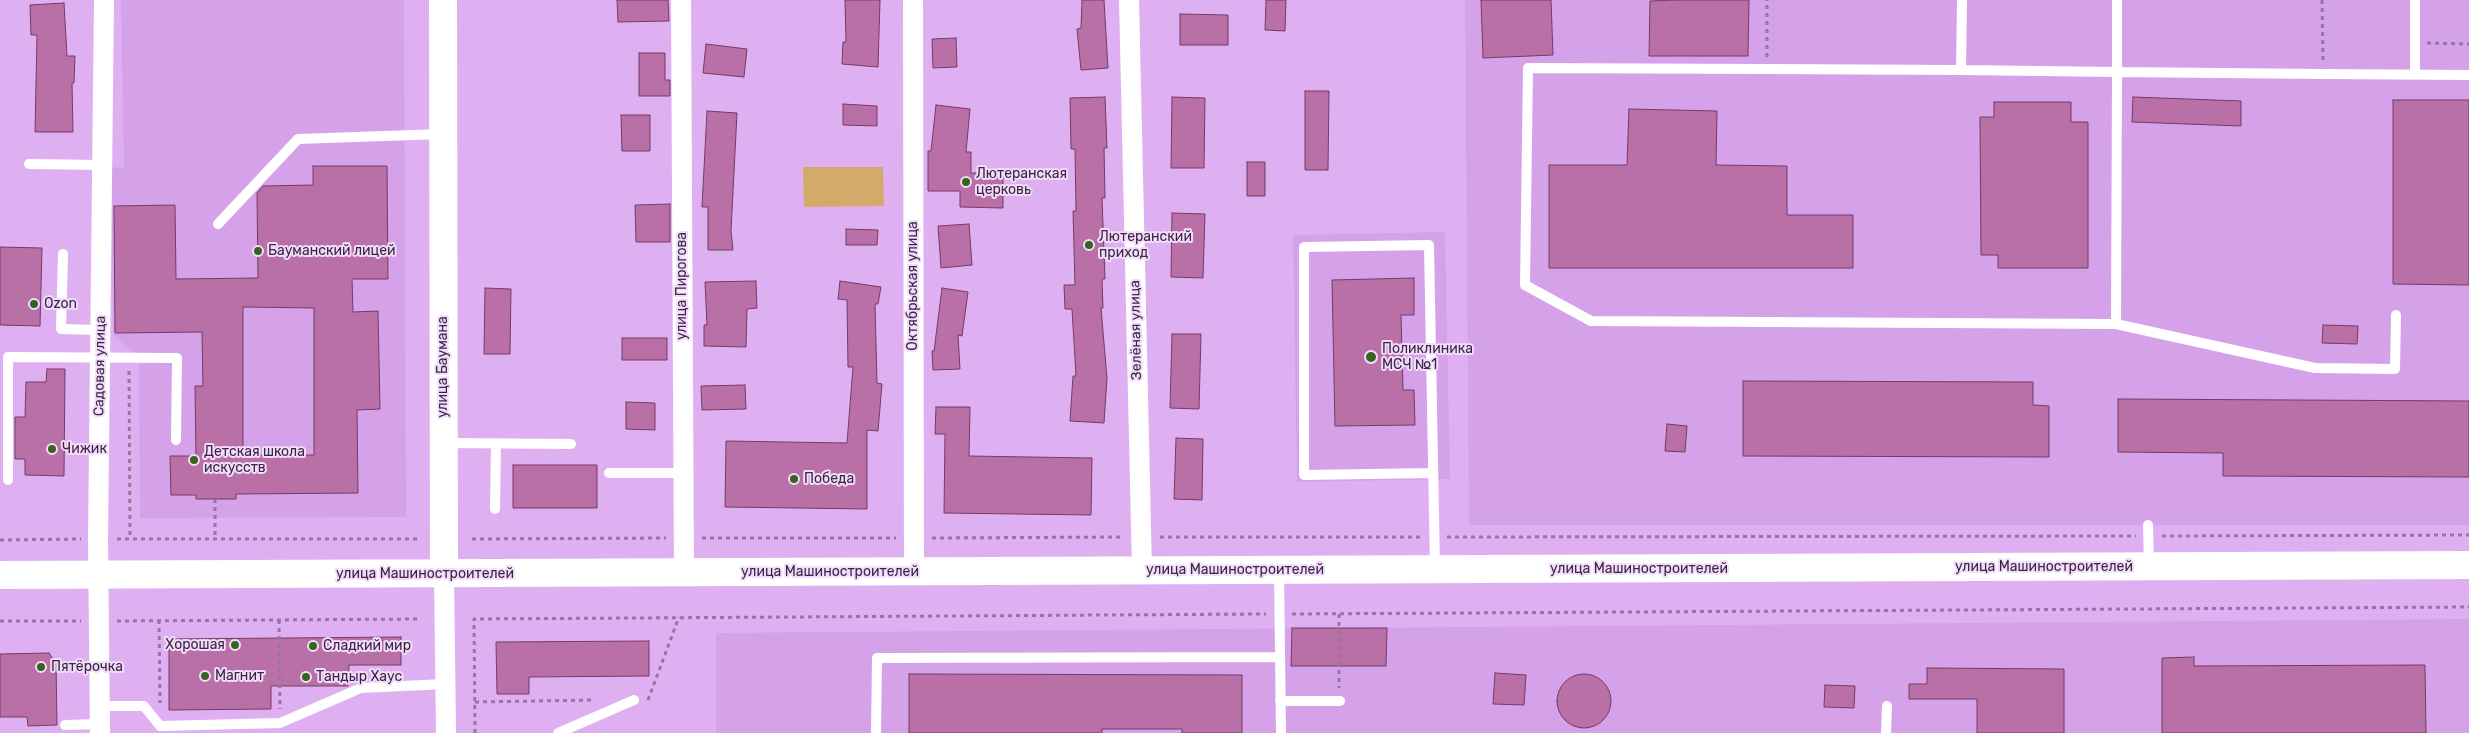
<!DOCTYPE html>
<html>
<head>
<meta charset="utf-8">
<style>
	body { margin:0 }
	canvas { display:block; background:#dfb0f1 }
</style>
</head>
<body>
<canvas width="2469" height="733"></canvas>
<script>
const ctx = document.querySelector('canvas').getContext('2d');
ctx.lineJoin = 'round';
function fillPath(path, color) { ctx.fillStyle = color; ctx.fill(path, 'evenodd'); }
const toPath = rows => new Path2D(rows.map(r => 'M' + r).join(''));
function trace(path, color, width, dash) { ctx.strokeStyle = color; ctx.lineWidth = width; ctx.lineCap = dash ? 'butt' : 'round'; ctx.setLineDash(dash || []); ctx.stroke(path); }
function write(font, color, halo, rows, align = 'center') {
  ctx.font = font + ' Rubik,sans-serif'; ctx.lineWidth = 4; ctx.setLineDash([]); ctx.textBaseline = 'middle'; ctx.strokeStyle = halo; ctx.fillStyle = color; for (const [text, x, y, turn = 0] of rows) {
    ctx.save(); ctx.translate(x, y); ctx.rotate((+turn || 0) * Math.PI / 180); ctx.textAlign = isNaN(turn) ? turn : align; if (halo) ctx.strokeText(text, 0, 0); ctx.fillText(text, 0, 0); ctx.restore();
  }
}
fillPath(toPath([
	[121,0,404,0,406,517,140,518,139,357,113,335,111,168,124,167],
	[1465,0,2469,0,2469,525,1469,525],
	[1445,232,1450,479,1297,482,1293,235],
	[2469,619,2469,733,716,733,716,633]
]), '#d5a1e8');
fillPath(toPath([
	[803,167,883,167,884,206,804,207]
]), '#d4aa6b');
const building = toPath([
	[617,0,668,0,669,21,618,22,617,0],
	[845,0,880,0,878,67,842,64,843,42,846,42,845,0],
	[1082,0,1104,0,1108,68,1081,70,1077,29,1081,28,1082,0],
	[1266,0,1286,0,1285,31,1265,30,1266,0],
	[1481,0,1551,0,1553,55,1483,58,1481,0],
	[1676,0,1749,0,1748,56,1649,56,1650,1,1676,0],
	[64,3,67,56,75,56,74,83,72,83,73,132,35,132,37,35,31,35,30,5,64,3],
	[1180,14,1228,15,1228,45,1180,45,1180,14],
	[956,38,957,67,933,68,932,39,956,38],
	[706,44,747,49,744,77,703,73,706,44],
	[639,53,665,53,665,80,670,80,670,96,639,96,639,53],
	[1305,91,1329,91,1328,170,1305,170,1305,91],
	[1105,97,1107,148,1104,148,1105,198,1102,198,1105,279,1102,279,1103,308,1101,308,1107,378,1104,423,1070,421,1073,376,1076,376,1072,309,1065,309,1064,285,1075,285,1073,211,1076,211,1075,149,1071,149,1070,98,1105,97],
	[1172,97,1205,98,1204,168,1171,168,1172,97],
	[2133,97,2241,101,2241,126,2132,122,2133,97],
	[2393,100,2469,100,2469,285,2393,284,2393,100],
	[1994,102,2071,102,2071,122,2088,122,2088,268,1998,268,1998,255,1981,255,1980,117,1994,117,1994,102],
	[843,104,877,106,877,126,843,125,843,104],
	[936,105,970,109,966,152,971,152,971,173,1003,173,1003,208,960,207,960,191,928,191,928,151,931,151,936,105],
	[1629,109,1717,111,1716,165,1787,166,1787,215,1853,215,1853,268,1549,268,1549,165,1627,165,1629,109],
	[707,111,737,113,731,231,733,250,708,250,708,207,702,207,707,111],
	[621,115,650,115,650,151,622,151,621,115],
	[1247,162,1265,162,1265,196,1247,196,1247,162],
	[313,166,387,166,388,279,352,279,353,312,378,311,380,409,357,410,358,493,236,494,236,499,196,499,196,495,171,495,170,456,196,456,195,386,203,386,202,332,115,333,114,206,175,205,176,279,258,278,257,193,263,186,313,185,313,166],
	[243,307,314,308,314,455,243,455,243,307],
	[670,204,670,242,636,242,635,205,670,204],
	[1172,213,1205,214,1203,278,1171,277,1172,213],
	[969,224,972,265,941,268,938,226,969,224],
	[846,229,878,230,877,245,846,245,846,229],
	[0,247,42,248,40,326,0,325,0,247],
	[1414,278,1414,315,1401,315,1403,390,1414,390,1415,425,1335,426,1332,280,1414,278],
	[756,281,757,308,747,309,746,347,704,346,704,325,707,325,705,282,756,281],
	[840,281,881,287,878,304,875,304,877,383,882,384,878,431,867,430,867,509,725,507,726,441,847,443,853,367,848,367,847,300,838,299,840,281],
	[485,288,511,289,510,354,484,354,485,288],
	[942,288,968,292,962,336,958,335,960,369,933,370,932,351,934,351,942,288],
	[2323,325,2358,326,2357,344,2322,343,2323,325],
	[1172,334,1201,334,1199,409,1170,408,1172,334],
	[622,338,667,338,667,360,622,360,622,338],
	[47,369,65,369,64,476,25,475,25,459,15,459,15,417,25,417,26,382,46,382,47,369],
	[1743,381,2033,382,2033,405,2049,406,2049,457,1743,456,1743,381],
	[745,385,746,409,702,410,701,386,745,385],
	[2118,399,2469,401,2469,477,2223,476,2223,453,2118,452,2118,399],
	[626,402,655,403,655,430,626,429,626,402],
	[936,407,970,407,969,456,1092,458,1091,515,944,513,945,434,935,434,936,407],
	[1667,424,1687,426,1685,452,1665,451,1667,424],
	[1176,438,1203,439,1202,500,1174,499,1176,438],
	[513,465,597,465,597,508,513,508,513,465],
	[1292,628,1387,628,1386,666,1291,666,1292,628],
	[401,637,401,665,349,665,348,686,271,686,271,709,169,710,169,639,401,637],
	[649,641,649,676,529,677,529,694,497,694,496,642,649,641],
	[49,653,56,663,57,725,28,726,27,717,0,717,0,654,49,653],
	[2194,657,2194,666,2425,665,2426,733,2162,733,2162,658,2194,657],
	[1927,668,2064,669,2064,733,1977,733,1977,699,1909,699,1909,684,1927,684,1927,668],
	[1495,673,1526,675,1524,705,1493,704,1495,673],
	[909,674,1242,675,1242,733,1182,733,1182,729,1102,729,1102,733,909,733,909,674],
	'1557 701a27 27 0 1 1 54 0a27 27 0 1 1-54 0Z',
	[1825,685,1855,686,1854,708,1824,707,1825,685]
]);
fillPath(building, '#b970a7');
trace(building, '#753a67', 1);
trace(toPath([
	[2322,0,2323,61],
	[2427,43,2469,44],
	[1767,57,1767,0],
	[129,371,130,539],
	[215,499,215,539],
	[2162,536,2469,535],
	[1160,537,1421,537],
	[1447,537,2136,536],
	[702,538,896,538],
	[932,538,1123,537],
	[117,539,421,539],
	[472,539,666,538],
	[0,540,81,539],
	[1292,614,2469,607],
	[1339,614,1339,688],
	[159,620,160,703],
	[279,620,280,709],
	[0,621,81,621],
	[117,621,421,619],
	[648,700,679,617],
	[475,702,594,700],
	[475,733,474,619,1266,614]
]), '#9774a3', 3, [4, 4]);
trace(toPath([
	[2117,0,2117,72,2116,324,1591,321,1525,285,1528,68,1767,69,1961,70,2117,72,2324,74,2469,75],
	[2415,0,2415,75],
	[1961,70,1962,0],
	[29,164,102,165],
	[218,224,298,139,442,134],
	[63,254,61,329,100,330],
	[2116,324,2315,368,2395,369,2396,315],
	[444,443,571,444],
	[609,473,683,473],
	[1433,473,1304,475,1304,247,1429,245,1435,569],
	[8,480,8,357,177,358,176,440],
	[495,509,496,443],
	[2148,525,2149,565],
	[1279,571,1281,733],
	[1280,701,1340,701],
	[99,706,144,706,160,726,280,723,361,688,445,684],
	[65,725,99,724],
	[558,733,634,700],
	[876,733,877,658,1280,657],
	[1886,733,1887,706]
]), '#fff', 10);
trace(toPath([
	[681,0,684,573],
	[913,0,914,572],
	[1129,0,1142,571],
	[444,574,446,733],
	[100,733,98,539,104,0]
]), '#fff', 20);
trace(toPath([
	[443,0,444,574],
	[0,575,2469,565]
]), '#fff', 28);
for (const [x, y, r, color] of [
	[966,182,5,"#376321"],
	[1089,245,5,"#376321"],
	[258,251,5,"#376321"],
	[34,304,5,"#376321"],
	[1371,357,6,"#376321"],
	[52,449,5,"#376321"],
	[194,460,5,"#376321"],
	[794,479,5,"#376321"],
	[235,645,5,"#376321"],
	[313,646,5,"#376321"],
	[41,667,5,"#376321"],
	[205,676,5,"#376321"],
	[306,677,5,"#376321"]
]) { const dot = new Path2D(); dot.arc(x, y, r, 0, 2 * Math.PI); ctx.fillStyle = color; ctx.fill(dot); trace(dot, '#f3dbfc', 2); }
write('14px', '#39263f', '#f3dbfc', [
	["Лютеранская",976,174],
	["церковь",976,190],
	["Лютеранский",1099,237],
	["приход",1099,253],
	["Бауманский лицей",268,251],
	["Ozon",44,304],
	["Поликлиника",1382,349],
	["МСЧ №1",1382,365],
	["Чижик",62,449],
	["Детская школа",204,452],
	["искусств",204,468],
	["Победа",804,479],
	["Хорошая",225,645,"right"],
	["Сладкий мир",323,646],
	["Пятёрочка",51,667],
	["Магнит",215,676],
	["Тандыр Хаус",316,677]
], 'left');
write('14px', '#39263f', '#f3dbfc', [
	["улица Пирогова",682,286,-90],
	["Октябрьская улица",913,286,-90],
	["Зелёная улица",1136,330,-91],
	["Садовая улица",100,366,-89],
	["улица Баумана",443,367,-90],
	["улица Машиностроителей",2044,567],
	["улица Машиностроителей",1639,569],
	["улица Машиностроителей",1235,570],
	["улица Машиностроителей",830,572],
	["улица Машиностроителей",425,574]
]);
</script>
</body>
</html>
